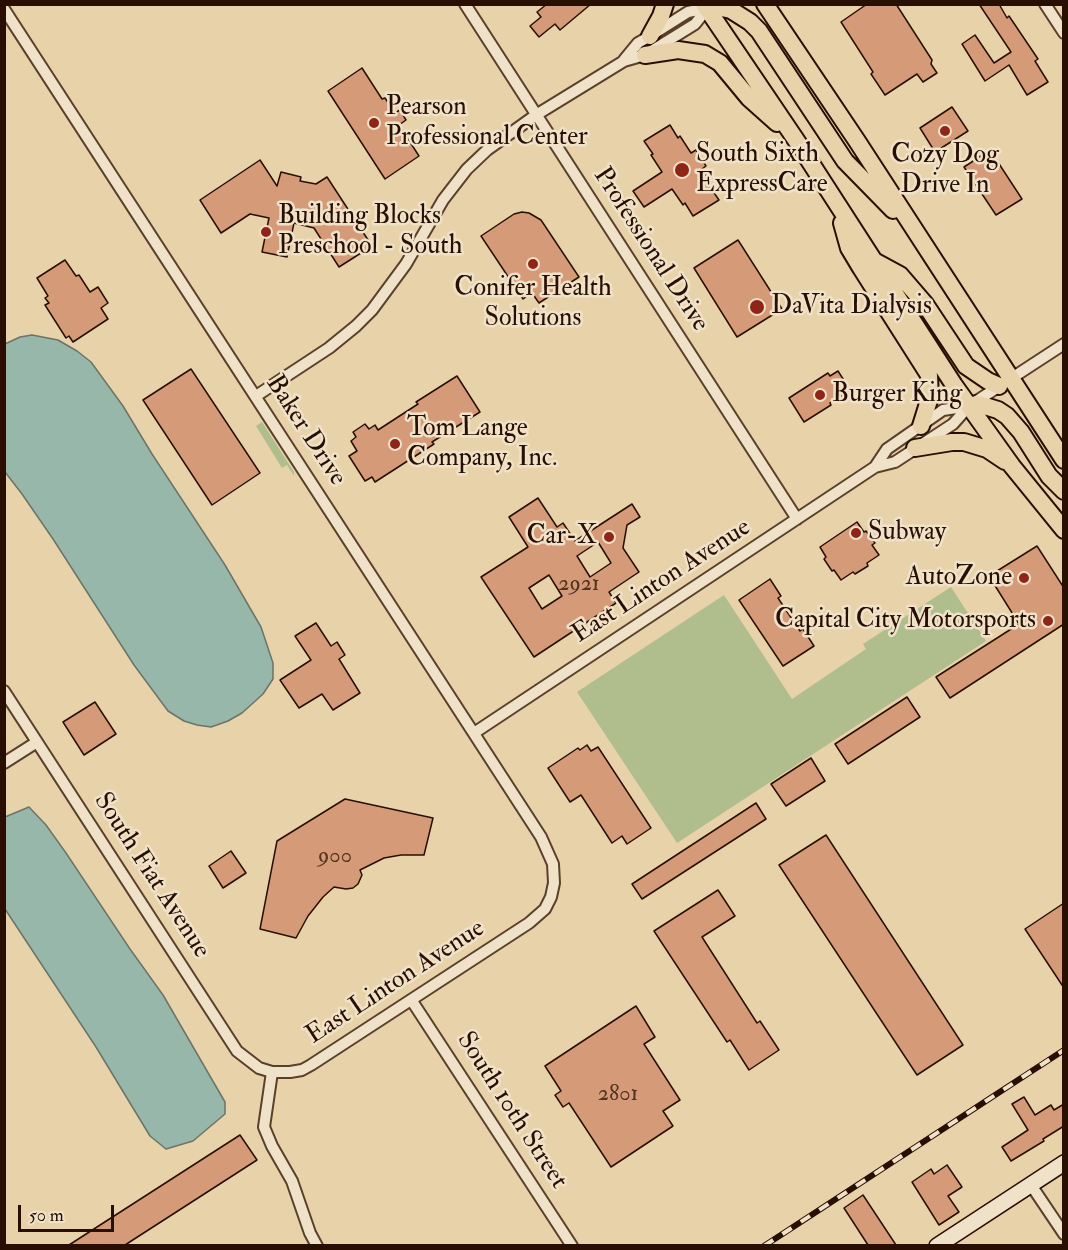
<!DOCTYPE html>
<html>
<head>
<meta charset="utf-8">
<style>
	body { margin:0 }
	#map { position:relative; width:1068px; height:1250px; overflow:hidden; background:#e8d2aa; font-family:"IM FELL Double Pica",serif }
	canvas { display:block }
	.frame { position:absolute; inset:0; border:6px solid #290f01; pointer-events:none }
	.scale { position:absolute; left:18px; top:1205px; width:96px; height:27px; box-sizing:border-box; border:3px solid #290f01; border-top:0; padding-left:8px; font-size:18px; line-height:21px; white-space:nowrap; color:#290f01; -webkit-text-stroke:4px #f0e2c8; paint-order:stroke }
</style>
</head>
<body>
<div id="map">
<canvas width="1068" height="1250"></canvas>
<div class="frame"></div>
<div class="scale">50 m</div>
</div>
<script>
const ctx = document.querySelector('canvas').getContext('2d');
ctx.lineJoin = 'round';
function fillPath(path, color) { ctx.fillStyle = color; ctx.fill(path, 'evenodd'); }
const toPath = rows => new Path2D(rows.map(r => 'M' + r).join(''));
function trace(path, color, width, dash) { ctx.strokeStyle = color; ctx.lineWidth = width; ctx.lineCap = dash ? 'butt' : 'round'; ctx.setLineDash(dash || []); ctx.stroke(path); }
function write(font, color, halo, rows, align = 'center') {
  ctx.font = font + ' "IM FELL Double Pica",serif'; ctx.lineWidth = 5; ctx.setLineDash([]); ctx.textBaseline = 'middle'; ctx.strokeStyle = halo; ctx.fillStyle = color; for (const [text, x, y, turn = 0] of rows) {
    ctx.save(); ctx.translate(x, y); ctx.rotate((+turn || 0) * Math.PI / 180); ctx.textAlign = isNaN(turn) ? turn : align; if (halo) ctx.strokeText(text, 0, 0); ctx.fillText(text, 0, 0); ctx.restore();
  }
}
fillPath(toPath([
	[262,422,294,472,294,476,287,465,282,468,256,426],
	[951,587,986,641,677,843,577,692,724,595,792,699,866,649,863,644]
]), '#b0bd8d');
const water = toPath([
	[32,335,58,340,77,351,91,362,123,406,152,454,225,565,261,627,273,663,273,679,263,694,242,713,228,721,211,727,197,725,184,721,168,711,134,665,53,539,22,494,5,472,5,344,20,337,32,335],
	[29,807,46,825,66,853,130,949,163,995,225,1102,225,1114,193,1141,166,1149,150,1136,96,1047,5,909,5,817,29,807]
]);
fillPath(water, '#97b7ab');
trace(water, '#6b7467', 1.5);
const building = toPath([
	[547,4,591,4,560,30,555,24,539,37,530,26,541,17,537,12,547,4],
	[867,4,896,4,932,60,931,64,937,73,923,82,917,74,885,95,871,74,873,72,841,22,867,4],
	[979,4,999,4,1007,18,1009,16,1038,59,1035,61,1048,82,1027,95,1009,65,985,81,962,44,975,35,994,63,1011,52,979,4],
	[362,68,382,99,385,98,395,113,400,110,406,120,399,125,419,156,385,179,328,91,362,68],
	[952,107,968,131,935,152,920,128,952,107],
	[670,125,678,138,680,136,691,153,696,150,706,166,702,169,712,185,710,187,719,200,693,216,685,203,683,205,672,189,644,207,633,191,662,172,651,155,653,154,644,141,670,125],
	[990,150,1022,199,996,215,964,167,990,150],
	[260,160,277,186,281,172,301,177,300,181,316,184,327,177,372,246,339,267,314,228,294,223,287,257,262,252,269,218,250,214,221,233,200,200,260,160],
	[522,212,529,213,541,220,579,277,539,303,532,293,523,299,481,236,514,214,522,212],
	[738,240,782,309,737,337,694,268,738,240],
	[65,260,76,276,79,275,90,292,98,287,108,303,101,308,108,319,73,342,69,336,66,338,45,305,49,303,45,298,48,296,37,278,65,260],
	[191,369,260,473,212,505,143,400,191,369],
	[838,371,850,390,830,403,831,405,804,422,789,398,828,373,830,376,838,371],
	[457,376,480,412,432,442,434,444,375,482,372,477,365,481,349,456,357,451,351,441,356,437,353,432,365,424,369,429,375,425,378,430,418,404,416,402,457,376],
	[538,498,557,527,563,523,575,541,632,504,640,517,627,525,623,548,639,572,609,592,616,603,534,657,481,577,528,547,509,517,538,498],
	[598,542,611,563,590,577,577,556,598,542],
	[549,575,562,596,542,609,529,588,549,575],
	[857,522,864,532,866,531,875,543,872,545,879,555,867,563,868,566,855,574,853,572,841,580,834,570,832,571,824,559,826,557,820,547,857,522],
	[1037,546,1064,588,1064,624,950,698,936,677,1019,624,989,576,1037,546],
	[770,579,781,596,778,598,800,631,803,629,814,646,783,666,739,600,770,579],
	[316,623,331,646,337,642,345,655,339,659,360,693,333,710,322,694,299,708,280,680,311,660,295,636,316,623],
	[907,697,920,717,848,764,835,744,907,697],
	[95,702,116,734,84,755,63,722,95,702],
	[587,745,591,751,598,747,651,828,627,844,622,836,612,843,581,795,570,802,548,768,578,748,580,750,587,745],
	[811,758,825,781,786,806,771,784,811,758],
	[345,799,433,818,424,855,401,855,384,858,360,870,362,875,358,884,353,888,346,889,334,887,323,897,308,916,296,938,260,929,277,841,345,799],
	[756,803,766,819,642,899,632,884,756,803],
	[826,835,963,1045,917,1075,779,865,826,835],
	[231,851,246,873,223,888,209,866,231,851],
	[718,890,735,916,702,937,757,1023,760,1021,779,1050,749,1070,730,1040,727,1042,654,931,718,890],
	[1064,903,1064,988,1025,929,1064,903],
	[636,1006,655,1037,644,1044,680,1100,663,1111,673,1126,611,1167,569,1103,563,1107,555,1095,561,1091,545,1066,636,1006],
	[1024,1097,1035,1115,1051,1105,1054,1110,1064,1104,1064,1126,1043,1139,1044,1141,1011,1161,1002,1147,1028,1130,1012,1104,1024,1097],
	[240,1135,257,1160,125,1245,69,1245,240,1135],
	[947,1165,962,1187,948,1196,959,1212,939,1225,912,1182,931,1169,934,1174,947,1165],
	[863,1195,896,1245,868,1245,844,1208,863,1195]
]);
fillPath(building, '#d59b79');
trace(building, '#290f01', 1.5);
const street = toPath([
	[465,4,797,519],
	[1045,4,1064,33],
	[4,9,541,837,553,864,554,883,551,897,545,909,529,923,311,1065,302,1070,290,1072,272,1072,259,1068,237,1051,4,691],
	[624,60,638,43,650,36,688,12,708,8],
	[256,396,329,348,356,326,372,310,406,264,443,200,467,169,487,150,536,115,624,61,645,55,695,24,707,9],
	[875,467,887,449,943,410,969,406],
	[474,733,875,467,895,462,953,424,969,406,1064,344],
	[4,763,37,742],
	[412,1001,572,1246],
	[272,1072,264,1127,272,1146,292,1181,310,1233,317,1246],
	[1031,1185,1064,1234]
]);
const secondary = toPath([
	[937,1246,1064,1163]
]);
const primary = toPath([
	[704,4,796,140,954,385,1012,466,1064,530],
	[765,4,857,141,1064,460],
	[707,9,722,8,731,10,750,22,759,31,845,161,893,210],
	[650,36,661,16,665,4],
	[645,55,678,50,705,54,720,63,749,98,777,123],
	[842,223,849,248,861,268,929,375,930,397,921,426],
	[876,262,900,275,925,304,966,366,988,381,999,386],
	[969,406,977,404,985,406,998,410,1007,416,1021,432,1049,476,1064,491],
	[915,448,952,442,964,442,987,449,1005,461]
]);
trace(street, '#59402b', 14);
trace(secondary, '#290f01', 18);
trace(primary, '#290f01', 20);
trace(street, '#f0e2c8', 10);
trace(secondary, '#f0e2c8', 15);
trace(primary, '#e8d2aa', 16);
const rail = toPath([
	[764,1246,1064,1050]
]);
trace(rail, '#290f01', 6);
trace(rail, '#f0e2c8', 4, [11]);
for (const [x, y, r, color] of [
	[374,123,6,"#8f2418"],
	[945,131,6,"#8f2418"],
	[682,170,8,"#8f2418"],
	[266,232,6,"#8f2418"],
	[533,264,6,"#8f2418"],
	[757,307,8,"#8f2418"],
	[820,395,6,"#8f2418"],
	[395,444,6,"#8f2418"],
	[856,533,6,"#8f2418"],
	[609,537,6,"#8f2418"],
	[1024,578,6,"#8f2418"],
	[1048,621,6,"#8f2418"]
]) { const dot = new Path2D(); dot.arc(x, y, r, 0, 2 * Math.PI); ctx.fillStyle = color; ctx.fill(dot); trace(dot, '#f0e2c8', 2); }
write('22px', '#54321f', null, [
	["2921",579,585],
	["900",335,857],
	["2801",618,1095]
]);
write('26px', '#290f01', '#f0e2c8', [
	["Pearson",386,108],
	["Professional Center",386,138],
	["South Sixth",696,155],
	["ExpressCare",696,185],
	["Cozy Dog",945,156,"center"],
	["Drive In",945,186,"center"],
	["Building Blocks",278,217],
	["Preschool - South",278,247],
	["Conifer Health",533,289,"center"],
	["Solutions",533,319,"center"],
	["DaVita Dialysis",771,307],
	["Burger King",832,395],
	["Tom Lange",407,429],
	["Company, Inc.",407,459],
	["Subway",868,533],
	["Car-X",597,537,"right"],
	["AutoZone",1012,578,"right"],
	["Capital City Motorsports",1036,621,"right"]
], 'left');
write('26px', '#290f01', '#f0e2c8', [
	["Professional Drive",650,250,57],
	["Baker Drive",305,431,57],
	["East Linton Avenue",662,582,-33],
	["South Fiat Avenue",151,876,57],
	["East Linton Avenue",396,983,-33],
	["South 10th Street",511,1111,57]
]);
</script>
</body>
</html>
